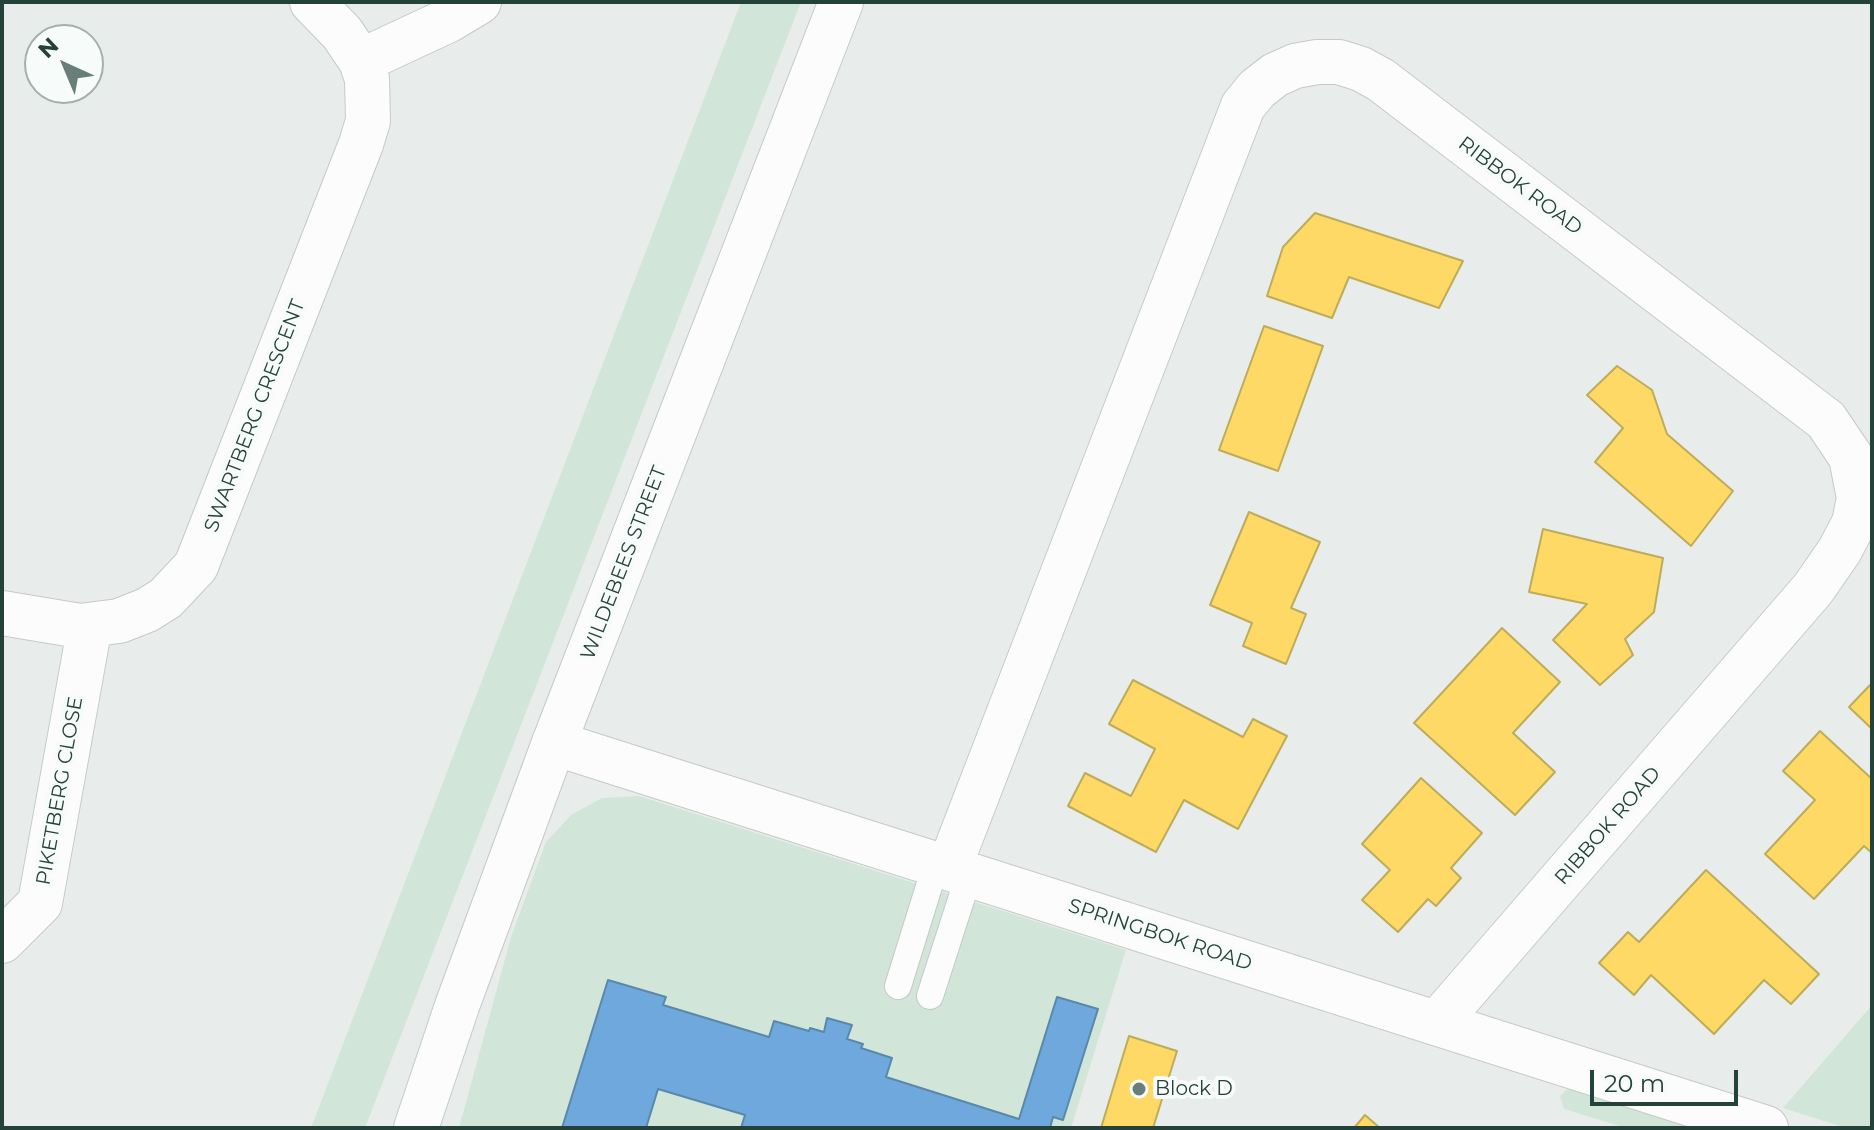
<!DOCTYPE html>
<html>
<head>
<meta charset="utf-8">
<style>
	body { margin:0 }
	#map { position:relative; width:1874px; height:1130px; overflow:hidden; background:#e8edeb; font-family:Montserrat,sans-serif }
	canvas { display:block }
	.frame { position:absolute; inset:0; border:4px solid #24423a; pointer-events:none }
	.north { position:absolute; left:24px; top:24px; width:80px; height:80px; box-sizing:border-box; background:#f7fbf9; border:2px solid #a3b1ad; border-radius:50%; rotate:316deg; font-size:22px; font-weight:700; line-height:32px; text-align:center; color:#24423a }
	.north::after { content:''; display:block; margin:auto; width:28px; height:36px; background:#697e78; clip-path:polygon(50% 0,100% 100%,50% 72%,0 100%) }
	.scale { position:absolute; left:1590px; top:1070px; width:148px; height:36px; box-sizing:border-box; border:4px solid #24423a; border-top:0; padding-left:10px; font-size:24px; line-height:28px; white-space:nowrap; color:#24423a; -webkit-text-stroke:6px #f7fbf9; paint-order:stroke }
</style>
</head>
<body>
<div id="map">
<canvas width="1874" height="1130"></canvas>
<div class="frame"></div>
<div class="north">N</div>
<div class="scale">20 m</div>
</div>
<script>
const ctx = document.querySelector('canvas').getContext('2d');
ctx.lineJoin = 'round';
function fillPath(path, color) { ctx.fillStyle = color; ctx.fill(path, 'evenodd'); }
const toPath = rows => new Path2D(rows.map(r => 'M' + r).join(''));
function trace(path, color, width, dash) { ctx.strokeStyle = color; ctx.lineWidth = width; ctx.lineCap = dash ? 'butt' : 'round'; ctx.setLineDash(dash || []); ctx.stroke(path); }
function write(font, color, halo, rows, align = 'center') {
  ctx.font = font + ' Montserrat,sans-serif'; ctx.lineWidth = 8; ctx.setLineDash([]); ctx.textBaseline = 'middle'; ctx.strokeStyle = halo; ctx.fillStyle = color; for (const [text, x, y, turn = 0] of rows) {
    ctx.save(); ctx.translate(x, y); ctx.rotate((+turn || 0) * Math.PI / 180); ctx.textAlign = isNaN(turn) ? turn : align; if (halo) ctx.strokeText(text, 0, 0); ctx.fillText(text, 0, 0); ctx.restore();
  }
}
fillPath(toPath([
	[741,2,801,2,365,1128,311,1128],
	[639,796,1126,950,1071,1128,459,1128,511,937,546,842,571,815,602,798],
	[1872,1005,1872,1128,1846,1128,1783,1108],
	[1574,1088,1702,1128,1626,1128,1564,1109,1560,1096,1566,1090]
]), '#d1e6d8');
const homes = toPath([
	[1315,213,1463,261,1439,308,1349,277,1332,318,1267,296,1283,247,1315,213],
	[1264,326,1323,346,1278,471,1219,450,1264,326],
	[1617,366,1652,390,1667,434,1733,491,1691,546,1595,462,1623,428,1587,395,1617,366],
	[1249,512,1320,542,1291,608,1306,614,1286,664,1243,646,1252,623,1210,605,1249,512],
	[1543,529,1663,558,1654,612,1625,639,1633,655,1600,685,1553,640,1587,604,1529,592,1543,529],
	[1502,628,1560,682,1513,733,1555,772,1515,815,1414,723,1502,628],
	[1133,680,1243,737,1253,719,1287,736,1238,829,1184,800,1156,852,1068,806,1085,773,1131,796,1155,749,1109,724,1133,680],
	[1872,683,1872,729,1849,707,1872,683],
	[1820,731,1872,779,1872,853,1864,846,1814,899,1765,854,1815,800,1783,771,1820,731],
	[1421,778,1482,833,1451,868,1461,878,1436,906,1428,899,1398,932,1362,900,1390,870,1362,844,1421,778],
	[1706,870,1819,974,1791,1004,1764,980,1714,1034,1651,975,1634,995,1599,963,1628,932,1639,942,1706,870],
	[1129,1036,1177,1051,1153,1128,1101,1128,1129,1036],
	[1365,1115,1380,1128,1354,1128,1365,1115]
]);
fillPath(homes, '#ffd966');
trace(homes, '#bdac59', 2);
const schools = toPath([
	[608,980,666,997,663,1005,769,1037,774,1021,809,1031,810,1028,824,1032,827,1018,852,1025,847,1039,863,1044,861,1048,892,1058,886,1077,1019,1119,1057,997,1098,1009,1063,1120,1053,1117,1050,1128,741,1128,745,1115,658,1089,646,1128,562,1128,608,980]
]);
fillPath(schools, '#6fa8dc');
trace(schools, '#5889ab', 2);
const service = toPath([
	[898,986,936,864],
	[930,996,969,875]
]);
const minor = toPath([
	[361,61,449,20,479,2],
	[2,613,80,626,119,621,147,610,166,598,196,566,361,144,368,121,367,79,361,61,342,33,312,2],
	[554,743,1766,1128],
	[949,868,1243,106,1257,89,1275,75,1295,66,1317,62,1339,62,1361,69,1381,80,1826,420,1851,457,1859,498,1854,523,1840,550,1813,589,1437,1023],
	[2,941,40,903,90,625]
]);
const tertiary = toPath([
	[416,1128,457,1006,554,743,841,2]
]);
trace(service, '#c5cac8', 28);
trace(minor, '#c5cac8', 46);
trace(tertiary, '#c5cac8', 46);
trace(service, '#fcfcfc', 26);
trace(minor, '#fcfcfc', 44);
trace(tertiary, '#fcfcfc', 44);
for (const [x, y, r, color] of [
	[1139,1089,8,"#697e78"]
]) { const dot = new Path2D(); dot.arc(x, y, r, 0, 2 * Math.PI); ctx.fillStyle = color; ctx.fill(dot); trace(dot, '#f7fbf9', 3); }
write('20px', '#24423a', '#f7fbf9', [
	["RIBBOK ROAD",1520,186,37],
	["SWARTBERG CRESCENT",255,416,-69],
	["WILDEBEES STREET",624,563,-69],
	["PIKETBERG CLOSE",60,791,-80],
	["RIBBOK ROAD",1608,826,-49],
	["SPRINGBOK ROAD",1160,935,18]
]);
write('20px', '#24423a', '#f7fbf9', [
	["Block D",1155,1089]
], 'left');
</script>
</body>
</html>
